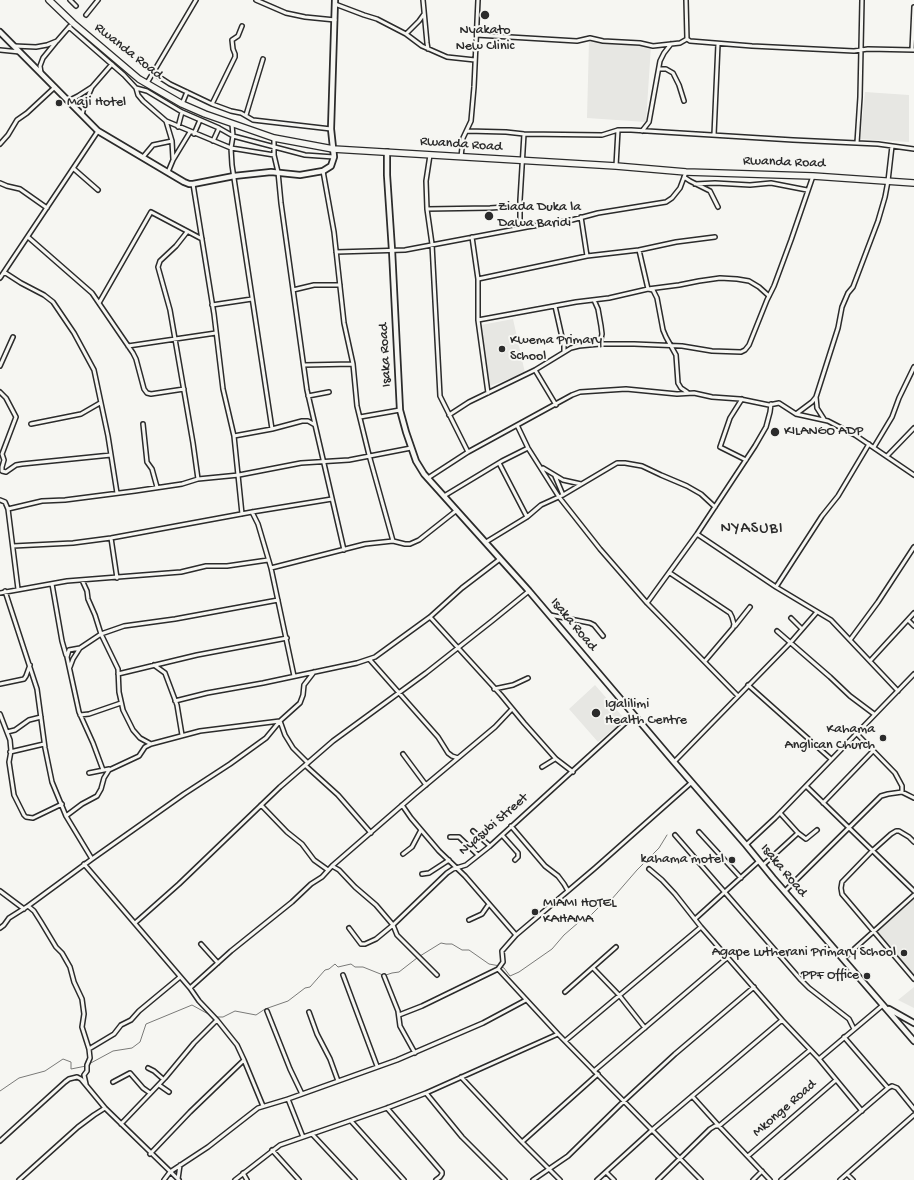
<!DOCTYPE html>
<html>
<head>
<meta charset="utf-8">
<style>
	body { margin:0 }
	canvas { display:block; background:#f6f6f2 }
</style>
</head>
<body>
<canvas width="914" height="1180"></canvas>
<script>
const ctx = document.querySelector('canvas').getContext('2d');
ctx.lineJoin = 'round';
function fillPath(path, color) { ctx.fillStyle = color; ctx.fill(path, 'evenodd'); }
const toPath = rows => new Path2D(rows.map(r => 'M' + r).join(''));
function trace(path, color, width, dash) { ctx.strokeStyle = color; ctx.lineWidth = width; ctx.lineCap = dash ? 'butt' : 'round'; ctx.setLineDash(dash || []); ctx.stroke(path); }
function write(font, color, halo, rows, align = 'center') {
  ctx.font = font + ' "Gochi Hand",sans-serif'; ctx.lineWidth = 4; ctx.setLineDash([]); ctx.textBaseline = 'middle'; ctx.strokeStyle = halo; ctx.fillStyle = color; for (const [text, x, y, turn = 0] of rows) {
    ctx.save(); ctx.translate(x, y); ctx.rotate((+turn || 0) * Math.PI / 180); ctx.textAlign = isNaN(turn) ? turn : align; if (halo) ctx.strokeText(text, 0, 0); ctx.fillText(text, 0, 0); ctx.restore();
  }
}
fillPath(toPath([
	[589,40,651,46,646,122,587,118],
	[865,92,909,95,909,142,860,139],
	[513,319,525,373,490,386,481,325],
	[595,685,623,717,623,721,598,742,569,709],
	[913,898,914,899,914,976,875,931],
	[914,987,914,1008,898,1000]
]), '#e7e7e3');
trace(toPath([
	[420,956,441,943,446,944,452,944,462,950,469,950,489,964,500,966,504,968,510,976,519,972,552,949,564,935,586,916,591,915,604,902,611,900,637,870,659,848,667,835],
	[386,975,392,973,399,972,417,958],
	[215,1017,223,1017,235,1011,256,1015,265,1009,288,1001,305,988,310,987,325,970,329,969,335,964,338,967,351,964,355,967,363,967,383,975],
	[89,1064,113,1051,132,1048,140,1042,146,1024,192,1005,210,1015],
	[0,1091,19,1078,45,1071,63,1059,71,1062,71,1069,86,1066]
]), '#7a7a78', 1);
const street = toPath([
	[70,0,76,6],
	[256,0,286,13,305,17,335,20],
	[423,0,427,43,428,49],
	[686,0,687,39,690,41,752,46,854,51,868,49,914,50],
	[335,4,364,15,377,19,406,34,422,46,447,57,475,60],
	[86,15,98,0],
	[69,27,124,75,136,88,138,95,143,101,166,121,231,148,274,155],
	[406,34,419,21,424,14],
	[476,35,577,41,590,38,603,41,640,43,653,46,680,43,687,39],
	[14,46,36,47,47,45,57,41,70,26],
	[0,50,20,52],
	[912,50,914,7],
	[659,69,666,69,673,73,679,85,684,101],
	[41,73,40,66,43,58,56,42],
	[153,73,170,84,212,104,231,111,241,113,253,120,331,129],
	[147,83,196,0],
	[136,88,147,91,182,112,219,128,233,136,305,155,334,157],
	[68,101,78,96,92,87],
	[182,104,187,92],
	[212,104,235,57,235,54,233,49,232,40,238,36,242,26],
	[82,115,85,103,92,87,112,64],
	[246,115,263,59],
	[232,124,233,136,231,148,232,165,272,429],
	[178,127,182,112],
	[467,131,506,132,524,134,602,135,618,130,631,130,793,140,878,144,914,149],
	[642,131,649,122,660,61,664,53,671,44],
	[194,134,200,120],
	[714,135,718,44],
	[274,138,274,155,278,172,281,203,307,390,344,550],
	[172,141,173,159],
	[213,141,219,128],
	[857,143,860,97,862,0],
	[0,144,8,135,17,120,27,113,55,87],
	[430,155,426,181,427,209,432,244,440,396,468,452],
	[143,157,153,145,172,141,166,121],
	[461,157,463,138,471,121,474,87,478,0],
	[616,166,618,130],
	[74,169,98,190],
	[323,171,334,232,344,323,353,364,357,406,369,455,393,541],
	[168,172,173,160,190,132],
	[684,177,690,181,710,191,718,207],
	[0,183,7,186,20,189,47,208],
	[193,184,214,314,223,389,234,436,242,514],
	[695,184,715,183,750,185,771,183,807,190],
	[427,209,490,208,520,206],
	[581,217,587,256],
	[520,228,520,200,524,134],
	[187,232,176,246,160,261,158,267,170,310,193,443,198,479],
	[28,237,92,293,133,353,136,359,144,389,147,393,151,394,184,389],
	[472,237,478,279,478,320,488,393],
	[639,250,648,289,653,290,657,298,663,330,666,337,676,355,678,383,681,388,687,392],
	[336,252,405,250,527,227,572,220,598,213,666,202,672,198,680,188,686,172],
	[4,272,21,283,44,295,53,302,74,333,94,370,108,436,117,493],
	[0,278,98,131],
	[478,279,587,256,639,250,676,242,715,237],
	[293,290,314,285,340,285],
	[594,300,598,309,601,326,602,334,600,344],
	[99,303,151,212,202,239],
	[212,305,252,299],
	[555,306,564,346,564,352],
	[478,320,576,302,609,298,648,289,679,285,699,281,720,278,737,279,749,281,759,287,769,296],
	[128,346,216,333],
	[304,365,353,364],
	[0,366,13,337],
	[535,370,556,405],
	[0,392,6,398,16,417,2,454,4,460,2,467,2,471,6,472,16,465,22,464,111,455],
	[308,396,329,392],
	[742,399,730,418,720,447,746,460],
	[796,414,812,402,816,397],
	[449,415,469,402,535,370,571,348,579,346,600,344,634,344,682,346,712,351,741,352,745,350,749,345,767,300,774,286,791,240,813,176],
	[360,417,400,410],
	[824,419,817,408,816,397,838,328,842,307,848,293,853,287,878,221,885,197,888,181,892,146],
	[31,424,81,414,100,403],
	[143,424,147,462,152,469,157,487],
	[517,425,528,448,559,497,600,549,647,603,738,696],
	[234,436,272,429,302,421,308,421,315,425],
	[874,447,892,417,899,398,914,367],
	[887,456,914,428],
	[499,463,527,517],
	[543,468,563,480,581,484],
	[555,476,563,495],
	[428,478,468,452,572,395,580,392,626,389,677,394,694,393,712,397,740,399,769,405,779,403,796,414,828,421,855,435,914,475],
	[444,496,502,461,528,448],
	[0,500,5,502,8,509,18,589],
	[8,509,42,501,65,500,135,491,182,484,198,479,239,475,301,463,349,460,411,448],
	[252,512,258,524,271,568,294,676],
	[697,534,776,587,831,620,898,691],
	[111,538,117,578],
	[486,542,527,517,541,505,563,495,617,463,625,463,642,466,661,475,687,486,701,494,715,507],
	[13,546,73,543,111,538,252,512,332,499],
	[271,568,365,544,393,541,405,544,410,544,419,540,457,510],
	[670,573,730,613,732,617,734,624,733,628,705,661],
	[82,580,87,591,88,599,95,615,101,634,118,669,119,692,123,710,133,730,140,738,151,744],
	[52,584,62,641,66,655],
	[776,587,822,516,838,496,869,444],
	[5,591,37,689,45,748,52,782,66,816,92,859],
	[0,593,67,581,181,572,206,566,227,566,268,560],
	[647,603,697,534,755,446,766,427,770,412,771,404],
	[550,615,590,623,594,625,603,636],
	[430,617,501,695,524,723,556,759,573,772],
	[791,618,802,629],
	[908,620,914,626],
	[735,626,750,607],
	[777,631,830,677,850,696,874,714],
	[850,640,878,602,914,547],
	[370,660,438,737,448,753,452,756,458,758],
	[870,661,914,613],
	[154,665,165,673,177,705,182,735],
	[70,667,73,659,80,648],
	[118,674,197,655,287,638],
	[0,684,24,679,26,676,30,665],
	[748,685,831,759],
	[494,689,513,685,528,678],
	[175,701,207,693,263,683,357,663,375,657,430,617,462,588,500,559],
	[0,714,10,740,11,751,9,762,14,795,24,815,26,817,33,818,62,804],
	[80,715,89,714,121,703],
	[7,732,15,730,29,720,41,717],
	[856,733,895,773,902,786,902,792],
	[10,752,44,744],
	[403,754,426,785],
	[674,762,791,642,817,612],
	[306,766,338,795,371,833],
	[542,767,555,759],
	[103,770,93,743,79,712,67,657,69,650,80,648,101,634,124,626,175,619,278,600],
	[89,773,109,769],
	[692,782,595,868,516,935,502,951,503,962,498,969,558,1034,701,1180],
	[806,786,914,891],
	[823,803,873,751],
	[261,805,287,832,302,844,314,860,328,870],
	[402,805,411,818,439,851,465,876,516,935],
	[780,813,798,833,806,839,817,830],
	[66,816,82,804,97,796,101,789,104,778,109,770,139,756,145,747,151,744,200,731,280,721,285,735,293,748,308,763],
	[511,826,545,866,558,876,564,884,568,891],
	[473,831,490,846],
	[699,832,741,878],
	[502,835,518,853,518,857,515,860],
	[675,835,801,980,809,988,849,1019,854,1029],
	[450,837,459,837,478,855],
	[914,842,909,837,899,831,896,831,891,834,872,851,842,882,841,888,842,894,914,979],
	[746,845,775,818,914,674],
	[403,854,412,847,421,830],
	[84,864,190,988,199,1001,217,1020,237,1045,244,1060,263,1106],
	[763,865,798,833],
	[332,866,339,870,355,887,376,905,393,925,397,935,437,975],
	[649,869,662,880,675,894,701,927,782,1020,819,1059,862,1111],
	[422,874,429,873,449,860],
	[0,891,24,909],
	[785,891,881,796,888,794,902,792,914,798],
	[28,906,34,911,41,922,56,947,62,953,70,967,74,982,82,999,84,1014,82,1027,89,1049,90,1058,87,1065,87,1071,84,1075,86,1084],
	[695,919,759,861],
	[469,920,482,914,489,904],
	[135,923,179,884,280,787,333,741,426,673,492,621,529,591],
	[0,928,4,925,9,918,28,906,92,859,184,794,230,764,266,738,280,721,300,703,303,695,304,685,314,672],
	[349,928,361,944,365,944,376,939,393,925,447,873,453,869,466,865,490,846,634,715],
	[201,944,218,963],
	[843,959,914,895],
	[593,968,619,995,645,1028],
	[343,975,377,1066],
	[384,976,398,1011,400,1026,415,1053],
	[190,988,231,951,292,902,311,884,322,877,332,866,415,794,495,727,512,709],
	[565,992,616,947],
	[267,1011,290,1069,302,1094],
	[309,1012,317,1034,330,1059,338,1081],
	[399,1015,422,1006,498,969],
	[844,1037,888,1088],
	[565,1041,701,927],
	[89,1049,114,1034,121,1025,131,1020,139,1011,180,977],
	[819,1059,883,1005],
	[148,1068,154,1071,163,1079],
	[594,1071,728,957],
	[461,1077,522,1142,560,1180],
	[113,1082,130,1073,143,1088,150,1093],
	[159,1085,169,1092],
	[426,1093,462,1137,505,1180],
	[692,1096,719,1126,810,1050],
	[288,1099,303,1137],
	[387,1108,442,1172,442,1174,440,1177,436,1180],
	[351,1121,404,1180],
	[121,1124,165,1078,194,1043,217,1020],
	[312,1134,355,1180],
	[0,1141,65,1082,69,1079,77,1077,81,1079,105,1108,179,1180],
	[522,1142,598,1074],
	[272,1150,299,1180],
	[150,1154,190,1112,244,1060],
	[748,1156,836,1080],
	[606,1172,614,1180],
	[243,1173,247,1180],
	[847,1174,853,1180],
	[178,1179,180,1165],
	[19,1180,78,1127,94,1115,105,1108],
	[164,1180,170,1172,208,1147,258,1108,288,1099,397,1060,483,1023,526,1000],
	[235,1180,280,1145,387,1108,426,1093,558,1034],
	[533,1180,568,1156,624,1101,675,1054,754,987],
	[597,1180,652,1130,782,1020],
	[658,1180,710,1129,715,1126,719,1126,770,1180],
	[753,1180,762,1171],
	[781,1180,888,1088,892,1086,897,1088,914,1109],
	[840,1180,914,1115]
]);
const secondary = toPath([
	[0,32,98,131,184,182,189,184,193,184,234,176,271,172,300,175,323,171,331,166,334,157,331,129,335,0],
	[387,152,387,175,392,250,400,410,406,432,416,461,424,474,529,591,674,762,746,845,773,878,914,1041],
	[889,1009,914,1023]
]);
const highway = toPath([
	[49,0,73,23,139,79,182,104,205,114,274,138,333,149,616,166,686,172,813,176,914,183]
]);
trace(street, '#2b2b2b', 6);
trace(secondary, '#2b2b2b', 8);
trace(highway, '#2b2b2b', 8);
trace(street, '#f6f6f2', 3);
trace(secondary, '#f6f6f2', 4.5);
trace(highway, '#f6f6f2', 5.5);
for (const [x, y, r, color] of [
	[485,15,5,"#2b2b2b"],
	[59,103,4,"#2b2b2b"],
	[489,216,5,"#2b2b2b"],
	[502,349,4,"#2b2b2b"],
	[775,432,5,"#2b2b2b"],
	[596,713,5,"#2b2b2b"],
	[883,738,4,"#2b2b2b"],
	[732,860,4,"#2b2b2b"],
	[535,912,4,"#2b2b2b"],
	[904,953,4,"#2b2b2b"],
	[867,976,4,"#2b2b2b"]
]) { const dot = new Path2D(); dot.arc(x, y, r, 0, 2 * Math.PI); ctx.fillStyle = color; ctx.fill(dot); trace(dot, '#f6f6f2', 1.5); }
write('14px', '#2b2b2b', '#f6f6f2', [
	["Nyakato",485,31,"center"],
	["New Clinic",485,47,"center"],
	["Maji Hotel",67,103],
	["Ziada Duka la",498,208],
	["Dawa Baridi",498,224],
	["Kwema Primary",510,341],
	["School",510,357],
	["KILANGO ADP",784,432],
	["Igalilimi",605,705],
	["Health Centre",605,721],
	["Kahama",875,730,"right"],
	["Anglican Church",875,746,"right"],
	["kahama motel",724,860,"right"],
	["MIAMI HOTEL",543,904],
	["KAHAMA",543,920],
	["Agape Lutherani Primary School",896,953,"right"],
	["PPF Office",859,976,"right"]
], 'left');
write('14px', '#2b2b2b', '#f6f6f2', [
	["Rwanda Road",128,52,38],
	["Rwanda Road",461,145,4],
	["Rwanda Road",784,163,2],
	["Isaka Road",386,355,-93],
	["Isaka Road",573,625,50],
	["Nyasubi Street",494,825,-41],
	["Isaka Road",783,871,50],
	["Mkonge Road",785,1109,-41]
]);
ctx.letterSpacing = '1px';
write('16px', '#2b2b2b', '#f6f6f2', [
	["NYASUBI",752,530]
]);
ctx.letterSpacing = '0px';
</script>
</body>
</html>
